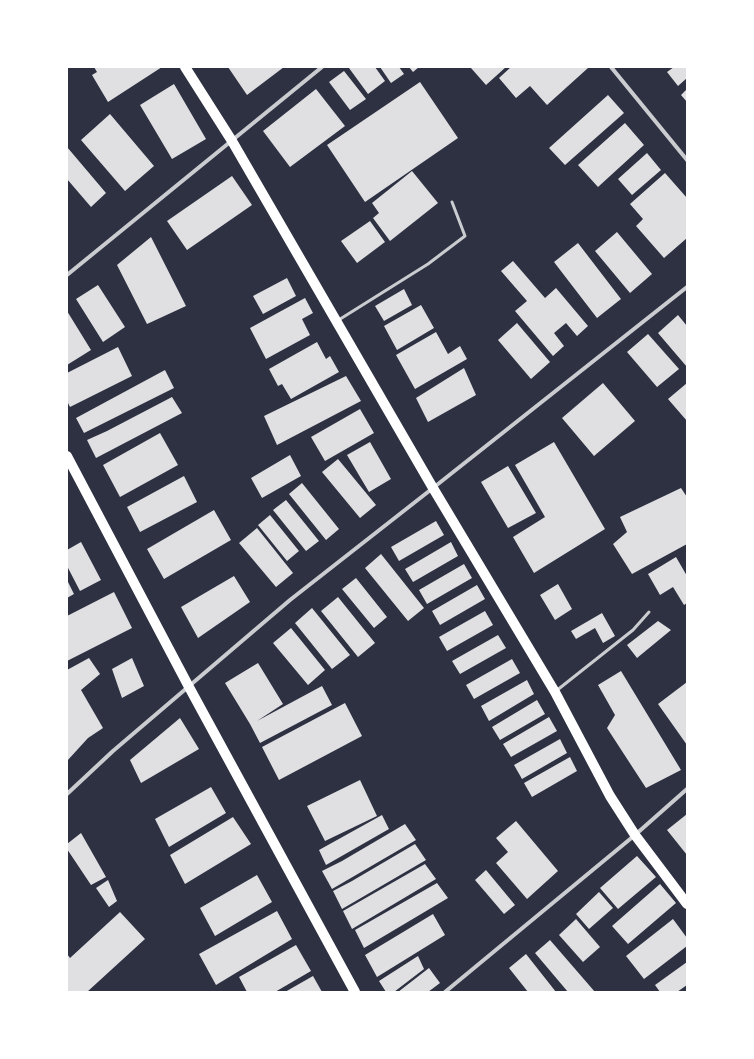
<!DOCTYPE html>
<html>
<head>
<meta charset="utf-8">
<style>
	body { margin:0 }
	#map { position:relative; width:754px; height:1059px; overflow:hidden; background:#2d3142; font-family:Karla,sans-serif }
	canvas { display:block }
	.frame { position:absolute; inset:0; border:68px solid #fff; pointer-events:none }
</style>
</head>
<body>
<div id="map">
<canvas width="754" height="1059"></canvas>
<div class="frame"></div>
</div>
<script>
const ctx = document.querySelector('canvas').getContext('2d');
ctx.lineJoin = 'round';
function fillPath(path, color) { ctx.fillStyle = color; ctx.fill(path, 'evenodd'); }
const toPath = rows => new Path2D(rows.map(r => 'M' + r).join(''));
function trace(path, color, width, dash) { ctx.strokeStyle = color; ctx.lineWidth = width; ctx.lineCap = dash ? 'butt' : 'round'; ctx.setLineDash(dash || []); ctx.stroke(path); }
fillPath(toPath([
	[94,67,162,67,108,102,92,75,97,72],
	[228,67,284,67,247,95],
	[351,67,375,67,385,81,368,94,349,68],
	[380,67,399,67,404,74,391,83],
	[409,67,419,67,413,72],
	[472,67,506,67,486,85,471,68],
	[511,67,587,67,588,68,547,105,530,86,516,98,499,78],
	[674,67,687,67,687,78,678,86,667,72],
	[344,71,366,99,350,110,329,82],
	[420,82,458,138,365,202,327,145],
	[174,84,206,139,172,159,140,105],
	[316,89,345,126,290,167,263,131],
	[687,89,687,102,681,95],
	[608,95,624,113,565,165,549,148],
	[110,114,154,166,125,191,81,140],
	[625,123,644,145,598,187,578,165],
	[67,147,106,193,91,207,67,179],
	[647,153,661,170,632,195,618,179],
	[412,171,438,203,390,241,373,218,379,213,372,203],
	[665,173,687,198,687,238,664,258,636,226,643,219,630,204],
	[232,176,252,205,187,250,167,221],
	[370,221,385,242,357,263,341,241],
	[617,232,652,274,630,293,595,251],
	[151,237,186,306,147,324,117,265],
	[578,243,621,299,597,318,554,262],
	[513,261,545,298,556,288,588,326,577,336,566,323,554,333,564,346,553,356,515,311,527,301,501,271],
	[287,278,296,296,263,314,253,296],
	[98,285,125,327,103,342,76,299],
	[404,289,412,305,384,321,375,306],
	[305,298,313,313,302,319,310,335,266,359,250,328],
	[421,305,434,328,397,350,384,326],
	[67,311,91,350,67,365],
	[678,315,687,326,687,367,658,333],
	[517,323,550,362,531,379,498,340],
	[436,332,448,354,460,346,467,359,415,389,396,355],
	[648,334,679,369,657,387,627,352],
	[317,342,326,359,330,356,339,372,291,399,282,384,278,386,269,369],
	[118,347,132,376,70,407,67,401,67,373],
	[464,368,476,395,428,422,416,398],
	[165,370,174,388,84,433,76,418],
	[346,376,361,401,277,445,264,416],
	[603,383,635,421,594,456,562,418],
	[687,383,687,421,668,399],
	[172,397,182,413,96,458,87,440,107,431],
	[360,409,374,433,325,461,311,437],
	[160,433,178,465,120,497,103,465],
	[370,442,391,479,369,492,347,455],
	[554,442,605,529,534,573,513,537,545,517,515,465],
	[290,455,301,476,262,498,251,478],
	[338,459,376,505,360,518,322,472],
	[508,466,536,513,508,528,481,482],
	[184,476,197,502,140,532,127,507],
	[302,483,339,529,326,540,289,494],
	[681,488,687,497,687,544,632,574,613,544,627,532,620,517],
	[286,500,319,541,306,551,273,510],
	[214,510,231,540,164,579,147,549],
	[270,515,299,551,287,561,258,525],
	[436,521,444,535,399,561,391,547],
	[257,528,293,573,276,587,239,543],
	[81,542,101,580,80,591,67,566,67,550],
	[451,542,458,556,413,582,405,569],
	[381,554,424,608,408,621,365,568],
	[676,557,687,576,687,603,684,605,673,587,660,595,648,574],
	[464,564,472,578,427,604,419,590],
	[234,576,250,602,198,638,181,607],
	[356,578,387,617,374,628,342,589],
	[67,580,74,594,67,598],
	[558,584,572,609,555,620,540,595],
	[477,585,485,599,440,625,432,611],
	[114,592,132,628,67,661,67,616],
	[338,597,375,643,358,657,321,611],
	[312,608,350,655,332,669,295,623],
	[485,611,493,625,447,651,439,637],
	[602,613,615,636,603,643,595,628,576,639,571,631],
	[658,621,671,630,637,658,627,645],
	[291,628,325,670,308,685,273,643],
	[498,635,506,648,460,674,452,661],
	[89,658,100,674,81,690,103,728,88,738,67,761,67,670],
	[132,658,144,686,122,698,112,669],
	[512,659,520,673,474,699,466,685],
	[258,663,283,704,257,721,322,686,332,705,260,743,250,724,225,683],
	[621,671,681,770,646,788,607,728,615,715,598,685],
	[527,680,534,694,489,721,481,706],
	[687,682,687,745,658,704],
	[537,700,545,714,500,740,492,727],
	[345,703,362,736,279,780,262,747],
	[549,717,557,731,511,757,503,744],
	[180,718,199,749,141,783,130,760],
	[560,739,567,753,522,779,514,765],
	[570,757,577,771,532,797,524,783],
	[360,780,377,816,325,841,307,806],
	[211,787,226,813,169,847,155,819],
	[687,814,687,855,667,830],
	[382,815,389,829,326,865,319,850],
	[233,817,251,844,185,884,170,855],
	[516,821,558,871,527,899,496,863,508,852,496,838],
	[405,824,416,840,332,889,322,871,342,861],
	[81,833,106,877,91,885,67,849,67,844],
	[415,844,426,860,342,909,333,891,352,881],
	[637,856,656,877,618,909,600,888],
	[425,864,436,879,352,929,343,911],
	[486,870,515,905,504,914,475,880],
	[257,875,272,902,215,936,200,908],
	[108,880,117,901,109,907,96,888],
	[437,883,448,898,364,948,355,930],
	[660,884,676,903,628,944,612,926],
	[599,892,613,908,589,929,576,914],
	[277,911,292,939,216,985,199,954],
	[120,912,145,939,87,992,67,992,67,954,70,958],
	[433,914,445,935,377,977,365,955],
	[576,919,600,947,583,962,559,935],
	[673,919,687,938,687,946,644,979,626,956],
	[550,940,595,992,568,992,535,953],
	[296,945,311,971,275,992,247,992,239,977],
	[526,954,556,992,528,992,509,968],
	[418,956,424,969,394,992,386,992,379,981],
	[687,962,687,985,677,992,660,992,655,985],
	[429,968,440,983,428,992,398,992],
	[313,976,322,992,285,992]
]), '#e0e0e3');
trace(toPath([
	[337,321,428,264,465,236,452,202],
	[556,691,633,630,649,612]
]), '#caccd0', 3);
trace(toPath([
	[611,67,687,160],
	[67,275,322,67],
	[67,794,113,751,290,600,433,488,687,287],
	[445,992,635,835,687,789]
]), '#caccd0', 4);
trace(toPath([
	[185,67,232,141,433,488,555,692,610,796,635,835,687,904],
	[67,456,189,687,355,992]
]), '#fff', 10);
</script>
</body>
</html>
